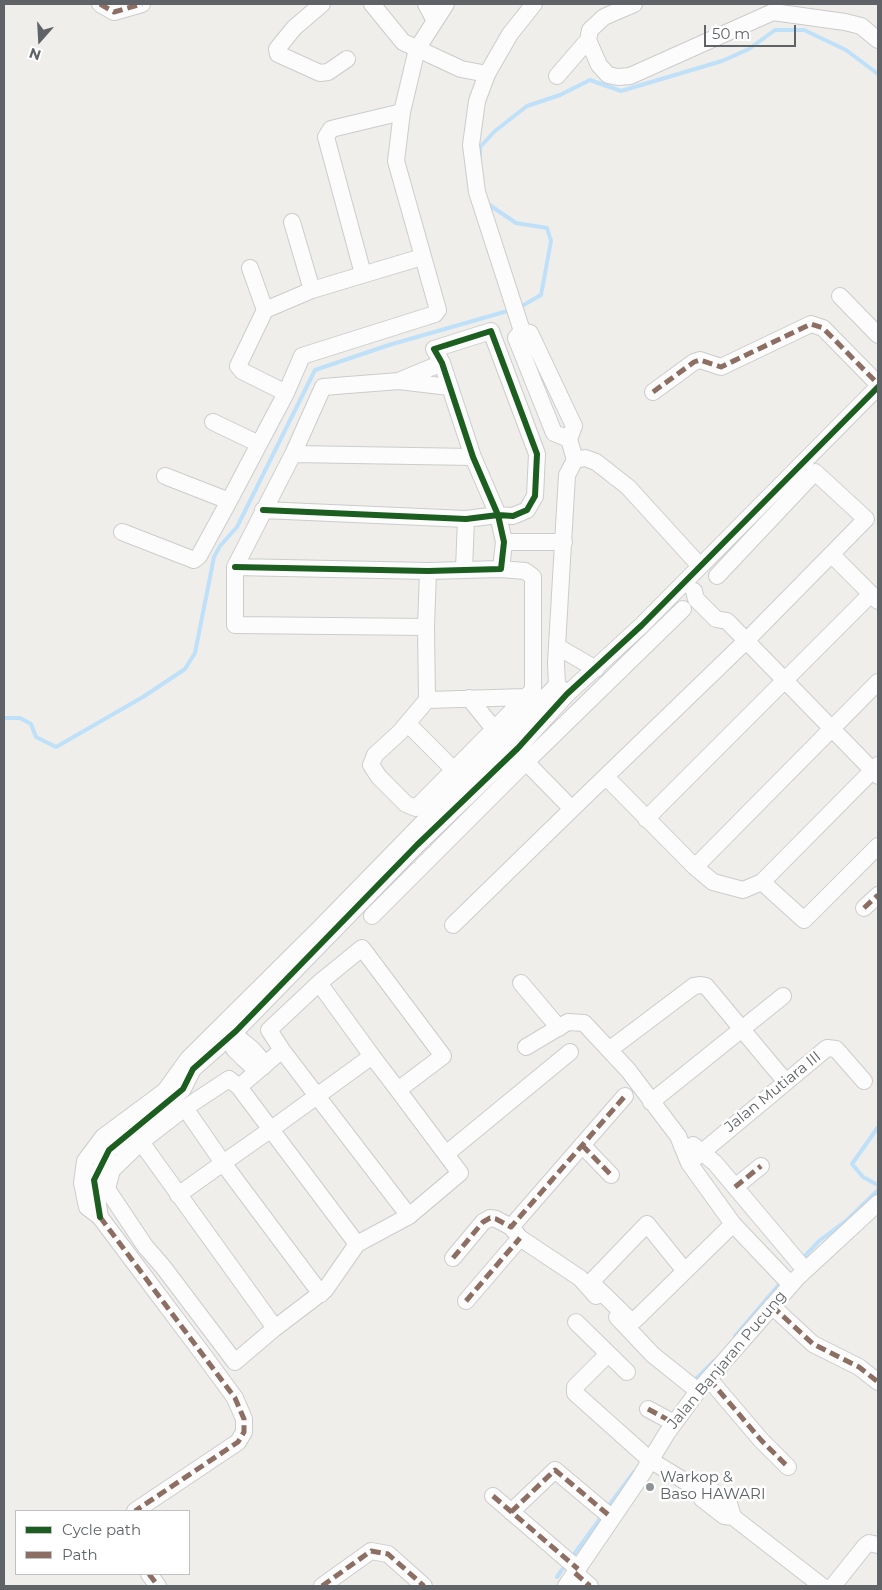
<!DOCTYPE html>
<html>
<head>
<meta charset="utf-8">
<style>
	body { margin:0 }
	#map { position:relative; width:882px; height:1590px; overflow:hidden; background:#efeeea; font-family:Montserrat,sans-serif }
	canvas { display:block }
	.frame { position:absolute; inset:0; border:5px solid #5f6368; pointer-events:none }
	.legend { position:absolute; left:15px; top:1510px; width:175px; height:65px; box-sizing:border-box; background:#fff; border:1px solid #bfc1c3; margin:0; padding:6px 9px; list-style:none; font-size:15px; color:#5f6368 }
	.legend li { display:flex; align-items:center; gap:10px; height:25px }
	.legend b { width:25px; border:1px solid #bfc1c3 }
	.north { position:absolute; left:15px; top:15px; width:50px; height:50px; -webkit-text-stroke:4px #fff; paint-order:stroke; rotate:199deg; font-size:14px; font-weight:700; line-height:20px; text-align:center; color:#5f6368 }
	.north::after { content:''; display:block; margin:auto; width:18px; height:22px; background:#5f6368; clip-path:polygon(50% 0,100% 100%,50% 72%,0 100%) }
	.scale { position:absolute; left:704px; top:25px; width:92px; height:22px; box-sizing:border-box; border:2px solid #5f6368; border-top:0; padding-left:6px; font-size:15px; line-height:18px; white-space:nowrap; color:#5f6368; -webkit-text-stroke:4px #fff; paint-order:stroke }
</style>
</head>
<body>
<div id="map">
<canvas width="882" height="1590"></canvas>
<div class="frame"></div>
<ul class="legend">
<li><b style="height:6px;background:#1b5e20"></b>Cycle path</li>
<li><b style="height:6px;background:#8d6e63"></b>Path</li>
</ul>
<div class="north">N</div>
<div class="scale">50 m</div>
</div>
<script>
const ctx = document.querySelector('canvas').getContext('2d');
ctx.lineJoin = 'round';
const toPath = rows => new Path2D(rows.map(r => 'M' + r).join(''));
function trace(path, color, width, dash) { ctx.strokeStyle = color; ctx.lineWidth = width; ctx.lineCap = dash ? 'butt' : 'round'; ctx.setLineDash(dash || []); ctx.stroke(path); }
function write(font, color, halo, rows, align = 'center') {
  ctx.font = font + ' Montserrat,sans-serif'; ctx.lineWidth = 5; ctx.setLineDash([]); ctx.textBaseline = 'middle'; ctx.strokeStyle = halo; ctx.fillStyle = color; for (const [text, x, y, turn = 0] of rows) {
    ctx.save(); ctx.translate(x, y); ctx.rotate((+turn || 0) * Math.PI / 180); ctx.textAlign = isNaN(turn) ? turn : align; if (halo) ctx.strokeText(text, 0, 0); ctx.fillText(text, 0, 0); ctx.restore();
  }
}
trace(toPath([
	[480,156,480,147,495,131,527,106,560,95,590,80,621,91,722,61,749,49,775,30,804,30,846,50,878,74],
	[488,204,516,223,547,228,551,241,541,295,520,307],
	[4,718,20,718,31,724,36,737,56,747,143,697,185,669,195,653,214,557,220,546,237,527,315,370,389,345,511,310],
	[878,1127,852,1164,863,1177,878,1185],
	[802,1259,819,1241,847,1220,878,1190],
	[735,1336,782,1281],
	[693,1382,714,1361],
	[607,1508,634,1472],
	[572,1557,602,1516],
	[557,1577,566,1564]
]), '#bfe0f9', 4);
const minor = toPath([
	[100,4,114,12,142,4],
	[322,4,294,28,277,49,278,54,320,73,328,72,347,59],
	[372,4,403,42,461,69,487,74],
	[426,4,435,21],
	[588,40,599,65,608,75,618,77,630,76,773,12,845,22,861,26,878,40],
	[557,76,588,40,590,30,604,17,634,4],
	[292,222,312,290],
	[250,268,265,310],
	[363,274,326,137,331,129,402,112],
	[840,296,878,335],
	[522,331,530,333,574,426,569,439,575,460,567,475,556,663,557,685,565,692],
	[522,331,477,192,471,145,477,101,487,74,510,34,534,4],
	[522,331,516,338,554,433,569,439],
	[401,380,442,363],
	[653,392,694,362,700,360,721,367,811,324,823,328,878,384],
	[286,393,242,371,238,366,265,310,312,290,422,257],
	[213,422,259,444],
	[293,454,473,457],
	[575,460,585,458,596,462,628,487,700,566],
	[165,476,229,501],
	[122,532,194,560,199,556,229,501,286,393,302,356,435,314,438,310,396,161,402,112,417,49,446,4],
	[504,542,564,542],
	[832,555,878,601],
	[235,567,428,571,501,569,504,542,498,515,473,457,442,363,434,349,491,331,537,454,535,496,527,510,513,516,498,515,466,519,263,510],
	[464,569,466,519],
	[428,571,426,627,235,625,235,567,293,454,323,387,399,381,449,387],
	[694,591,696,599,716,619,727,621,878,776],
	[683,609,526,762,572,809,746,641,866,519,815,472,717,576],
	[426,627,427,700,400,732,375,755,371,765,379,777,406,804,416,808,533,690,533,577,525,571,501,569],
	[558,647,596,669],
	[469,698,494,729],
	[427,700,526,697],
	[408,724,453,769],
	[606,777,695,867,713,882,743,890,762,882,804,920,878,846],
	[646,819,871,594],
	[695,867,878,682],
	[762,882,878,765],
	[864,908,878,895],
	[372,916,526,762],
	[453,925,572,809],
	[521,983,559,1028],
	[235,1042,241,1040,252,1049,260,1058,259,1064,263,1067],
	[235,1042,234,1049,243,1058,252,1066,259,1064],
	[526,1047,568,1022,584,1023,628,1070,678,1136,689,1163,733,1224,791,1285],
	[609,1050,694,986,701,985,706,986,785,1081],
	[372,1056,398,1090],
	[239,1087,282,1050],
	[651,1102,783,996],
	[185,1108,223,1163,321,1294],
	[141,1142,275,1328,235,1362,164,1268,145,1246,107,1189,112,1170,141,1142,185,1108,229,1079,239,1087,357,1244],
	[582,1145,611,1175],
	[693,1145,715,1163,805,1270],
	[446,1154,570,1052],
	[689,1163,827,1048,836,1049,864,1081],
	[735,1187,761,1166],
	[178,1195,223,1163,270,1130,317,1096,372,1056,319,983,269,1030,282,1050,317,1096,409,1216,460,1173,398,1090,443,1056,362,948,319,983],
	[100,1217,94,1180,109,1150,183,1089,193,1069,236,1031,417,845,518,748,567,694,642,625,878,387],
	[511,1227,625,1096],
	[453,1258,483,1222,490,1218,496,1219,511,1227,520,1238,580,1278,596,1296],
	[685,1271,647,1224,592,1281,594,1285,631,1321,635,1320,733,1224],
	[466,1301,520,1238],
	[772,1306,813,1344,859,1367,878,1382],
	[617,1317,653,1355,698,1391],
	[576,1322,627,1372],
	[275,1328,325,1290,357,1244,409,1216],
	[608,1354,575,1387,575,1393,650,1460,696,1488,711,1490,729,1503,733,1517],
	[709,1379,761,1440,788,1467],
	[648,1409,674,1423],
	[696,1488,702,1499,724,1516,733,1517,822,1586],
	[493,1496,578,1569],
	[135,1511,238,1442,244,1432,244,1419,235,1398,205,1357,100,1217,87,1207,82,1183,85,1161,103,1137,165,1091,188,1059,319,929,557,685],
	[511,1512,555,1470,611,1517],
	[575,1573,590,1586],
	[149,1574,158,1586],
	[322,1586,371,1551,388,1554,424,1586],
	[566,1586,639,1479,667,1433,698,1391,797,1278,878,1203],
	[833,1586,865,1546,869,1543,878,1545]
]);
trace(minor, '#cbcccc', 18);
trace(minor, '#fdfcfc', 16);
trace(toPath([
	[100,4,114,12,142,4],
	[653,392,694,362,700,360,721,367,811,324,823,328,878,384],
	[864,908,878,895],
	[582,1145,611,1175],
	[735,1187,761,1166],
	[100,1217,235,1398,244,1419,244,1432,238,1442,135,1511],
	[453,1258,483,1222,490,1218,496,1219,511,1227,625,1096],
	[466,1301,520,1238],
	[772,1306,813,1344,859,1367,878,1382],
	[709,1379,761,1440,788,1467],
	[648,1409,674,1423],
	[493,1496,578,1569],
	[511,1512,555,1470,611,1517],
	[575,1573,590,1586],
	[149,1574,158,1586],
	[322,1586,371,1551,388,1554,424,1586]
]), '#8d6e63', 5, [10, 5]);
trace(toPath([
	[235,567,428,571,501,569,504,542,498,515,473,457,442,363,434,349,491,331,537,454,535,496,527,510,513,516,498,515,466,519,263,510],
	[100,1217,94,1180,109,1150,183,1089,193,1069,236,1031,417,845,518,748,567,694,642,625,878,387]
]), '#1b5e20', 6);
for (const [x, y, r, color] of [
	[650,1487,5,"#919496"]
]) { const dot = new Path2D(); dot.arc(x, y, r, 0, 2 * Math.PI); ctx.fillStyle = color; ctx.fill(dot); trace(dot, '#fff', 2); }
write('15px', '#5f6368', '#fff', [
	["Jalan Mutiara III",773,1092,-39],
	["Jalan Banjaran Pucung",727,1360,-50]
]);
write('15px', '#5f6368', '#fff', [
	["Warkop &",660,1478],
	["Baso HAWARI",660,1495]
], 'left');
</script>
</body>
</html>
